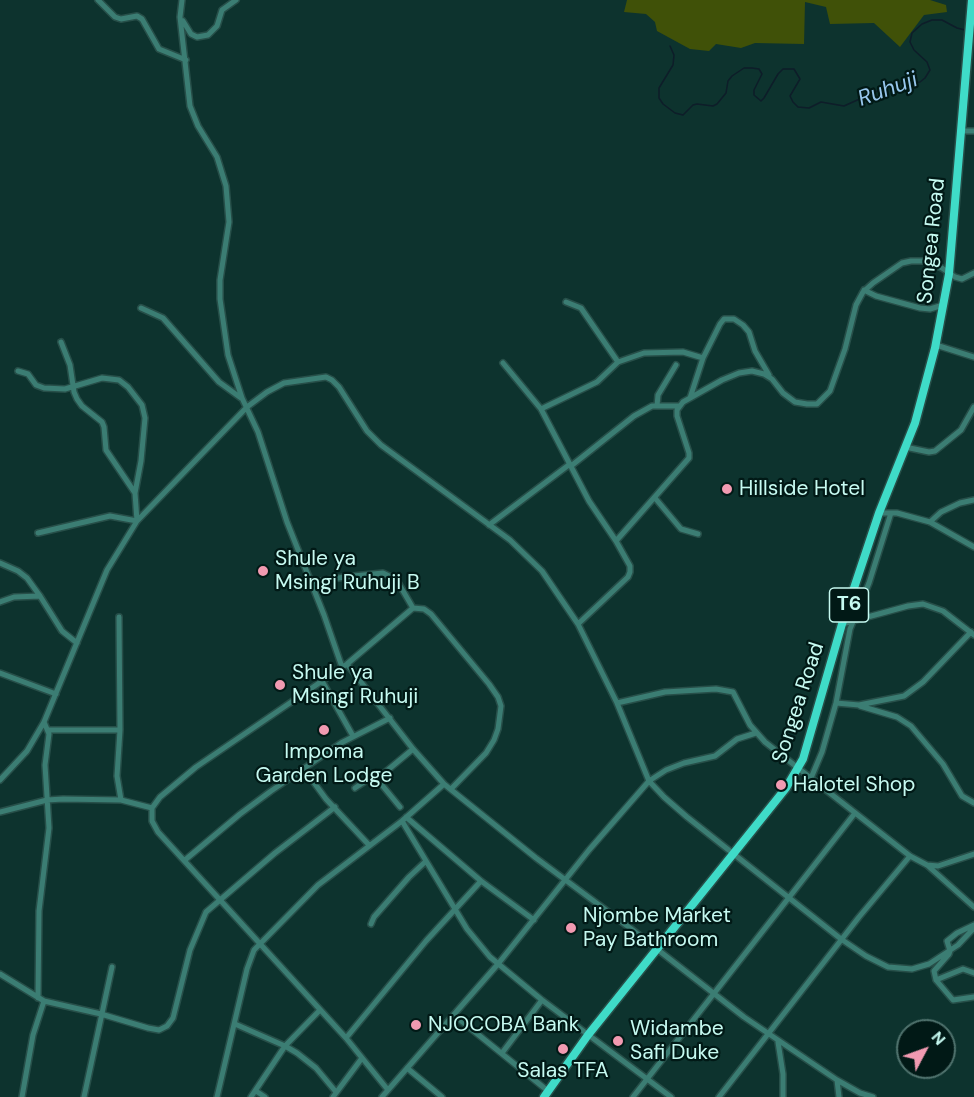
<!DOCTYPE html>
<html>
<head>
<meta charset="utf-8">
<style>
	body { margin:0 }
	#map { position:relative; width:974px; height:1097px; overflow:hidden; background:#0d332e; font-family:"DM Sans",sans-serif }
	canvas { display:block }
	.north { position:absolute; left:896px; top:1019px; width:60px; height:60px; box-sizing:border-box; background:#011916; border:2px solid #50736e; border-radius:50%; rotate:49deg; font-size:16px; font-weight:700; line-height:24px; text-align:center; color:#c6faf1 }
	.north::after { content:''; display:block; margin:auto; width:21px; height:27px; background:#f19ab1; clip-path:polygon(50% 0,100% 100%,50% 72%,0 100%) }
</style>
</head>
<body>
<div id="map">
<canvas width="974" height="1097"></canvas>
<div class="north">N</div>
</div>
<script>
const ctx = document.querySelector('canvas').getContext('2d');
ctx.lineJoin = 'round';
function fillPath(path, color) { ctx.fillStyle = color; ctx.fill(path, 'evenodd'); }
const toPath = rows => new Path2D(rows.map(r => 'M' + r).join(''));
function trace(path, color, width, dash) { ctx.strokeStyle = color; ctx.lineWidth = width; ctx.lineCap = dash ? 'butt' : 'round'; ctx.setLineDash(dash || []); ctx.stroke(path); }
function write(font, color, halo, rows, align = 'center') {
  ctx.font = font + ' "DM Sans",sans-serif'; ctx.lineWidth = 4.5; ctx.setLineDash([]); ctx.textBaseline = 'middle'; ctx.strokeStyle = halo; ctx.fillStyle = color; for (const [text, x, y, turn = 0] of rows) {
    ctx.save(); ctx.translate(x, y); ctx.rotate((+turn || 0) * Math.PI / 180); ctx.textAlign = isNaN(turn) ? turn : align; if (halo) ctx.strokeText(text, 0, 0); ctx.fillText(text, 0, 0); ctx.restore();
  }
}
fillPath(toPath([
	[627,0,930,0,946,5,947,12,924,15,900,47,874,23,830,24,826,7,805,2,804,44,755,43,741,48,716,44,709,51,690,49,657,31,655,22,646,14,624,12]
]), '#405108');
trace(toPath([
	[670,46,674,55,673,65,659,88,659,98,663,104,675,113,683,115,693,105,697,104,713,106,717,104,726,93,728,81,732,76,744,68,752,68,759,69,762,74,754,90,754,95,761,101,764,98,778,74,783,69,794,69,800,79,790,96,793,102,798,107,809,108,821,102,844,106,893,84,920,82,925,78,930,70,927,62,914,50,910,42,912,33,922,24,932,20,942,20,957,28,965,30]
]), '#0e1d29', 1.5);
const minor = toPath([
	[98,0,115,17,121,19,137,16,142,19,159,49,186,60],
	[182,0,180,17,190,106,198,126,217,157,226,186,229,222,220,280,220,299,228,355,242,398,258,432,287,522,324,615,342,667],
	[183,21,191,34,197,37,208,35,217,26,222,10,236,0],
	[962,131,974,131],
	[864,290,876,296,920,308,930,309,943,305],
	[566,302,581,308,618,362],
	[141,308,163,318,219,382,241,398],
	[936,345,974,357],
	[503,363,541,409,589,501,616,541,630,566,630,572,628,577,578,624],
	[18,371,28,374,36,385,44,388,65,389,102,378,119,380,128,387,142,405,145,418,141,461,135,493],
	[690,398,703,358,720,324,724,319,734,319,743,325,749,332,755,351,769,375],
	[657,406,658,395,676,365],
	[541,409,597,382,618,362,644,353,683,352,703,358],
	[905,447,929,452,935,451,961,430,974,407],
	[571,466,634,416,652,406,679,406],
	[655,498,681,529,698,534],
	[879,513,897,513,930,522,974,547],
	[930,522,941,512,960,503,974,500],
	[489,525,570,464],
	[38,533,110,516,137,521,135,493,106,450,104,427,102,422,82,406,77,399,74,392,70,365,61,342],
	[616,541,689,458,689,453,677,416,677,410,683,402,722,380,739,373,752,371,764,374,772,379,783,393,795,402,807,404,817,404,830,391,845,349,856,305,863,292,873,283,902,263,911,261,925,261,942,268,955,277,962,279,974,273],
	[0,563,18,571,27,578,40,596,62,631,77,643],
	[310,583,344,577,383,573,391,577,399,584,413,608],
	[0,602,14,597,40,596],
	[119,617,120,730,117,776,121,800],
	[842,624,908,606,923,604,943,611,974,635],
	[347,664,413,749,444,784,536,858,630,928,744,1017,837,1080,860,1093,873,1097],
	[0,673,56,694],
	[322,681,353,736],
	[617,703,665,692,716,689,733,692,750,725,765,742,910,856,927,865,938,866,974,854],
	[836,703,859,705,904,696,923,682,971,632],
	[860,706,897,717,911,726,943,764,962,796,974,803],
	[48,730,120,730],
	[304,769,326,799,369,845],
	[811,778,822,752,836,703,850,629,869,583,891,513],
	[377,779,400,807],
	[0,780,27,751,44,722,107,570,137,521,247,407,267,392,284,383,326,377,332,380,339,387,367,431,381,445,510,540,542,571,578,624,617,703,649,781,664,797,687,817,841,939,866,956,888,967,912,969,929,964,958,945,974,928],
	[355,788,367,780,377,779,413,749],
	[0,812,47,800,63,799,121,800,152,808],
	[406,817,481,881,534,920],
	[402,821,467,929,490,957,542,1000,671,1097],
	[185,860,240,814,271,791,341,743,390,718],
	[927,865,974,907],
	[371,924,374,917,409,877,425,862],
	[974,925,957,933,947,941,950,951,949,954,934,971,936,980,953,1000,974,997],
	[0,974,44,1001,101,1014,148,1028,159,1030,167,1026,173,1018,190,950,206,912,275,853,335,807],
	[936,980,963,969,974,973],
	[38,998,39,911,49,828,45,765,49,734,44,722],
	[454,1015,548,1091],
	[235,1024,285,1046,297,1053,316,1068,336,1092],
	[346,1038,426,941,481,881],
	[778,1042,783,1074,783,1097],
	[502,1053,542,1000],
	[407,1068,442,1097],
	[837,1080,839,1097],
	[388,1090,346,1038,158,832,152,821,152,808,160,797,196,767,347,664,413,608,424,609,431,614,489,684,498,697,501,706,498,729,494,740,486,753,451,789],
	[256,1091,265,1097],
	[22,1097,33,1035,44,1001],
	[84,1097,112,967],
	[217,1097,247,969,254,950,318,885,402,821,444,784],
	[251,1097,285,1046,320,1010],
	[333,1097,362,1058],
	[382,1097,498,964,589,850,649,781,666,770,684,763,715,756,737,739,756,733],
	[633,1097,855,813],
	[719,1097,859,917,910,856]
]);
const trunk = toPath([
	[544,1097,588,1035,786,788,803,759,842,624,879,513,915,423,935,348,949,274,972,0]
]);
trace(minor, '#274f49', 8);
trace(trunk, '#274f49', 11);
trace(minor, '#3b7d73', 5);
trace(trunk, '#3fdbc8', 8);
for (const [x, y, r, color] of [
	[727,489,6,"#f19ab1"],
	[263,571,6,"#f19ab1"],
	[280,685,6,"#f19ab1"],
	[324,730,6,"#f19ab1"],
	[781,785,6,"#f19ab1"],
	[571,928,6,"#f19ab1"],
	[416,1025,6,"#f19ab1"],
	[618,1041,6,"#f19ab1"],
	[563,1049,6,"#f19ab1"]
]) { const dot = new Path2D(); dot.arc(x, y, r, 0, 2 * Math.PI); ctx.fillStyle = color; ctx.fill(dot); trace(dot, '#011916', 2); }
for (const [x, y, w] of [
	[849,605,39]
]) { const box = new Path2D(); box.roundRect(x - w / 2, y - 17, w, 34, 4.5); ctx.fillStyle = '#011916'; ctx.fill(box); trace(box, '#c6faf1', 1.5); }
write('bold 20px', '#c6faf1', null, [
	["T6",849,605]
]);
write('21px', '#c6faf1', '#011916', [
	["Songea Road",932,241,-84],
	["Songea Road",799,703,-72]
]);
write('21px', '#c6faf1', '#011916', [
	["Hillside Hotel",739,489],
	["Shule ya",275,559],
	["Msingi Ruhuji B",275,583],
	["Shule ya",292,673],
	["Msingi Ruhuji",292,697],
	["Impoma",324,752,"center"],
	["Garden Lodge",324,776,"center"],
	["Halotel Shop",793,785],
	["Njombe Market",583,916],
	["Pay Bathroom",583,940],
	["NJOCOBA Bank",428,1025],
	["Widambe",630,1029],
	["Safi Duke",630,1053],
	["Salas TFA",563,1071,"center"]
], 'left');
write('italic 22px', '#97c7ed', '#011916', [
	["Ruhuji",888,90,-20]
]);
</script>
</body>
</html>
